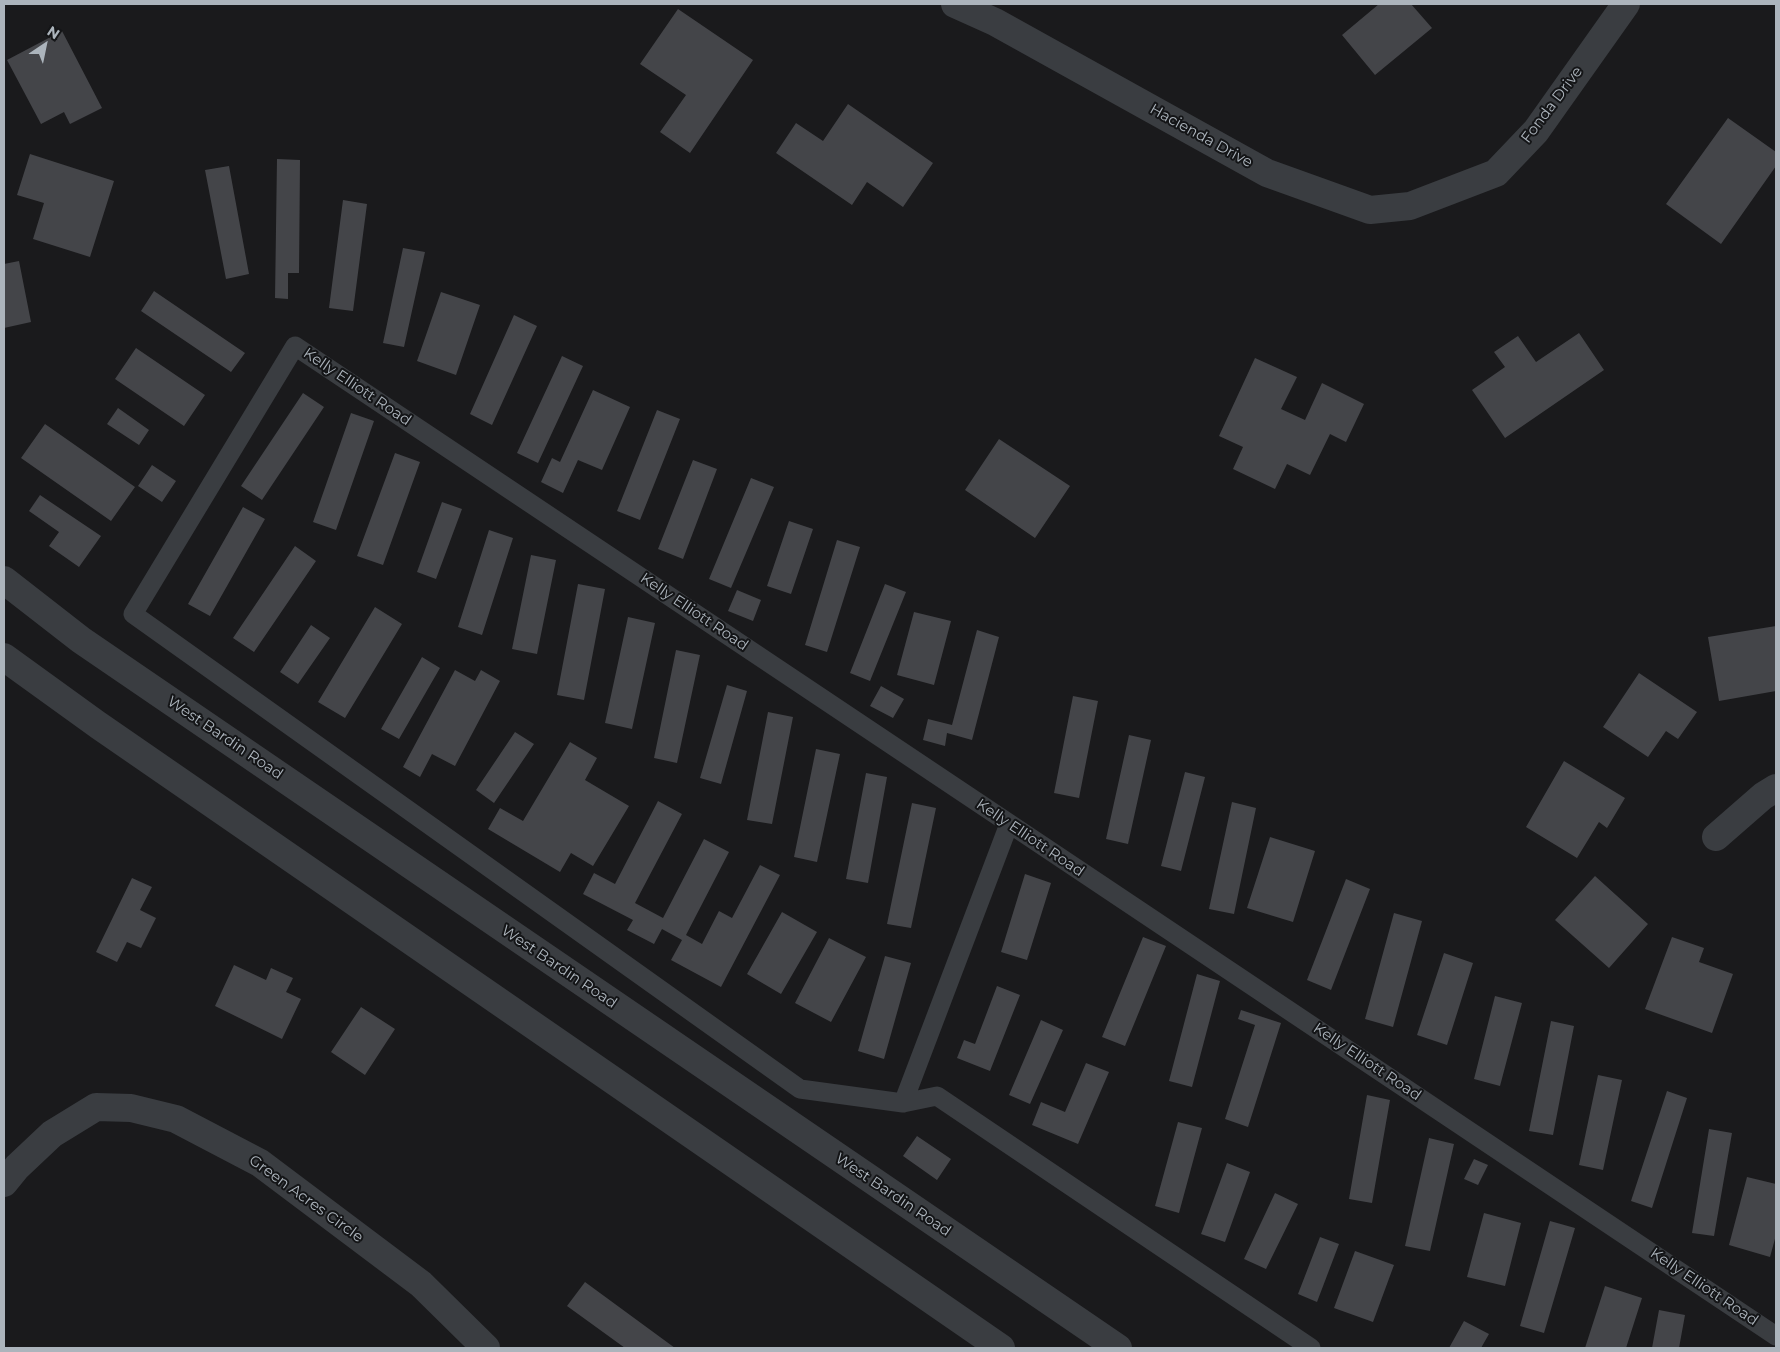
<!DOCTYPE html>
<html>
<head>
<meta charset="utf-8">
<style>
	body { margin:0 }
	#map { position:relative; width:1780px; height:1352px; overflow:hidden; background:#1a1a1c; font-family:Montserrat,sans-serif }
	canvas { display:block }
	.frame { position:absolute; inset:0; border:5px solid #acb4bc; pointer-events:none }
	.north { position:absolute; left:20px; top:20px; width:50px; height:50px; -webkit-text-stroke:4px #141517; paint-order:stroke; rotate:34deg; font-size:14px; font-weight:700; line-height:20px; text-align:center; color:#acb4bc }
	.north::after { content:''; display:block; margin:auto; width:18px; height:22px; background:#acb4bc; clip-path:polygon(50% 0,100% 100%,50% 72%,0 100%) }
</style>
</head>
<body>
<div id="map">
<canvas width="1780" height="1352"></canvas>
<div class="frame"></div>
<div class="north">N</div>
</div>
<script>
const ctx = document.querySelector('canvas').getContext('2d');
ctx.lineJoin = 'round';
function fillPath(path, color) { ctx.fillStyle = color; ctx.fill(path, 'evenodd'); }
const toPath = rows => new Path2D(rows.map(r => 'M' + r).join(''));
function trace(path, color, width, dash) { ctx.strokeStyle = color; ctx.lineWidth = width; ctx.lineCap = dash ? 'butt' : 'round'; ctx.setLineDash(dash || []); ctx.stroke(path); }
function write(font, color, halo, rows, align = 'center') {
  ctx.font = font + ' Montserrat,sans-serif'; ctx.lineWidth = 4; ctx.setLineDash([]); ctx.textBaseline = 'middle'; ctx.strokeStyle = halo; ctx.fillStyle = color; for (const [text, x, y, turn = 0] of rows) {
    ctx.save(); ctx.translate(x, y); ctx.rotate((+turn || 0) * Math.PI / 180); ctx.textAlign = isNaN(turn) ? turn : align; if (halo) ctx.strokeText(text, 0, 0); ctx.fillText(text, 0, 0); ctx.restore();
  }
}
fillPath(toPath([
	[1379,4,1411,4,1432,28,1375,75,1342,35],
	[678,9,753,60,690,153,660,132,686,95,640,64],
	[62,31,102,108,70,124,64,112,41,124,7,60],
	[848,104,933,163,903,207,867,182,852,205,776,153,796,123,823,141],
	[1728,118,1776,152,1776,166,1721,244,1666,204],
	[30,154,114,181,90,257,33,239,44,203,17,195],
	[277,159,300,160,299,273,288,273,288,299,275,298],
	[229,166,249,274,226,279,205,170],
	[343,200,367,204,353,311,329,308],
	[403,248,425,252,404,347,383,343],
	[19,261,31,322,4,328,4,264],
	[154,291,245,353,231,372,141,311],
	[441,292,480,305,456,375,417,361],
	[514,315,537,326,492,425,470,414],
	[1579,333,1604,370,1505,438,1472,390,1505,367,1494,352,1518,336,1536,362],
	[136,348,205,395,184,426,115,379],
	[562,356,583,366,538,463,517,453],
	[1255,358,1297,377,1281,409,1305,420,1322,383,1364,404,1346,442,1330,434,1310,475,1287,464,1275,489,1233,469,1243,447,1219,436],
	[593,390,630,407,602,470,578,460,563,493,541,482,552,458,560,462],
	[303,393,324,407,262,500,241,486],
	[118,408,149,430,139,445,107,424],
	[657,410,680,419,640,520,617,511],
	[351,413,374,421,336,530,313,522],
	[45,424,135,487,111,521,21,458],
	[999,439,1070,486,1035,538,965,490],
	[395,453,420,462,383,565,357,556],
	[693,460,717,469,683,559,658,549],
	[152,465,176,481,162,502,138,486],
	[751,478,774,487,731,588,709,579],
	[40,495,101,536,79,567,49,546,59,532,29,511],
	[442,502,462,509,436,579,417,572],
	[243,507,265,519,210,616,188,604],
	[789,521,813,529,791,594,767,586],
	[489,530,513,538,482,635,458,627],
	[837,540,860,547,827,652,805,645],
	[295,546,316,561,254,652,233,638],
	[531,555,556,560,537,654,512,649],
	[578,584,605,589,584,700,557,695],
	[885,584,906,592,870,681,850,673],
	[737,590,761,600,753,621,728,611],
	[375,607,402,624,345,718,318,702],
	[914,612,951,621,934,685,897,675],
	[628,617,655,623,632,729,605,723],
	[311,625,330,638,298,684,280,672],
	[1776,626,1776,691,1719,701,1708,637],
	[977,630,999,637,972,740,947,733,945,746,923,740,928,719,952,725],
	[676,650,700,655,677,763,654,758],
	[422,657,440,668,399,739,381,729],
	[455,670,475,681,481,670,500,681,455,766,432,754,420,777,403,767],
	[1639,673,1697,712,1678,739,1666,731,1648,757,1603,727],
	[727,685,747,691,721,784,700,778],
	[881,686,904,699,893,718,870,706],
	[1073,696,1098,701,1079,798,1054,793],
	[768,712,793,717,772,824,747,820],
	[515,732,534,744,494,803,476,790],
	[1129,735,1151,740,1128,844,1106,839],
	[570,742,597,758,585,780,629,806,593,866,571,853,560,872,488,829,500,808,523,821],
	[816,749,840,754,817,862,794,857],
	[1564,761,1625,798,1607,828,1599,822,1577,858,1526,827],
	[1185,772,1205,777,1181,871,1161,866],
	[866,773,887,777,868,883,846,879],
	[658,801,682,814,635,903,663,918,704,839,729,852,686,935,702,944,719,911,732,918,760,865,780,875,721,987,671,960,682,940,662,929,654,944,627,930,633,920,583,894,594,873,615,884],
	[1232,802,1256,808,1234,914,1209,909],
	[912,803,936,808,911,928,887,924],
	[1270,837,1315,851,1293,922,1247,908],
	[1025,874,1051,883,1027,960,1001,952],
	[1595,876,1648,924,1609,968,1555,920],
	[132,878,152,887,140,910,156,918,141,948,127,942,117,962,96,952],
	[1346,879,1370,889,1331,990,1307,980],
	[782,912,817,932,781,994,747,974],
	[1394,913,1422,921,1393,1027,1365,1019],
	[1143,937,1166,946,1125,1046,1102,1037],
	[1672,937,1704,948,1699,962,1733,974,1712,1033,1645,1009],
	[829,938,866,957,831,1022,795,1003],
	[1444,953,1473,963,1447,1045,1417,1035],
	[885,956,911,963,884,1059,858,1051],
	[234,965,266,980,271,968,293,978,286,992,301,999,282,1039,215,1006],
	[1197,974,1220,981,1192,1087,1169,1081],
	[997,986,1020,995,990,1071,957,1058,964,1040,975,1044],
	[1495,996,1522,1003,1500,1086,1474,1079],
	[361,1007,395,1029,365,1075,331,1052],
	[1241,1010,1281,1023,1248,1127,1225,1119,1255,1025,1238,1019],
	[1041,1020,1063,1030,1030,1104,1009,1095],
	[1551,1021,1574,1026,1553,1135,1529,1131],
	[1086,1063,1109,1072,1078,1144,1032,1125,1041,1102,1065,1112],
	[1598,1075,1622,1080,1603,1170,1579,1165],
	[1667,1091,1687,1098,1652,1208,1631,1201],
	[1367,1095,1390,1100,1372,1203,1349,1199],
	[1178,1122,1202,1128,1179,1213,1155,1206],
	[1709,1129,1732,1133,1714,1236,1692,1233],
	[917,1136,951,1159,937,1180,903,1156],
	[1429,1138,1454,1144,1430,1251,1405,1246],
	[1474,1159,1488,1165,1478,1185,1464,1179],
	[1227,1163,1250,1172,1225,1242,1201,1234],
	[1747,1177,1776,1184,1776,1235,1770,1257,1729,1245],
	[1275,1193,1298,1204,1266,1269,1244,1259],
	[1484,1213,1521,1223,1505,1286,1467,1277],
	[1550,1221,1575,1228,1544,1333,1520,1326],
	[1320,1237,1339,1244,1317,1302,1298,1294],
	[1355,1251,1394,1265,1373,1322,1334,1308],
	[585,1282,675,1348,625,1348,567,1306],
	[1605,1286,1642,1298,1626,1348,1585,1348],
	[1659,1310,1685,1315,1679,1348,1652,1348],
	[1464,1321,1489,1334,1481,1348,1449,1348]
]), '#444549');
trace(toPath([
	[903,1103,1009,824],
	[1311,1348,937,1096,903,1103,800,1089,133,614,295,346,1776,1336]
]), '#3a3d41', 19);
trace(toPath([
	[955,4,995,22,1267,173,1370,210,1410,206,1496,173,1536,131,1626,4],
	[1716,837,1763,796,1776,788],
	[4,1183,17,1167,52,1134,96,1107,131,1108,176,1119,260,1163,421,1284,486,1348]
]), '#3a3d41', 28);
trace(toPath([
	[4,580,81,640,1118,1348],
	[4,657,98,725,1001,1348]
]), '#3a3d41', 28);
write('15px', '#acb4bc', '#141517', [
	["Fonda Drive",1552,105,-53],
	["Hacienda Drive",1201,136,29],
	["Kelly Elliott Road",357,387,34],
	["Kelly Elliott Road",694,612,34],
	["West Bardin Road",225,738,34],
	["Kelly Elliott Road",1030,838,34],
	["West Bardin Road",559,967,34],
	["Kelly Elliott Road",1367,1062,34],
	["West Bardin Road",893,1195,34],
	["Green Acres Circle",306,1199,36],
	["Kelly Elliott Road",1704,1287,34]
]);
</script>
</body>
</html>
